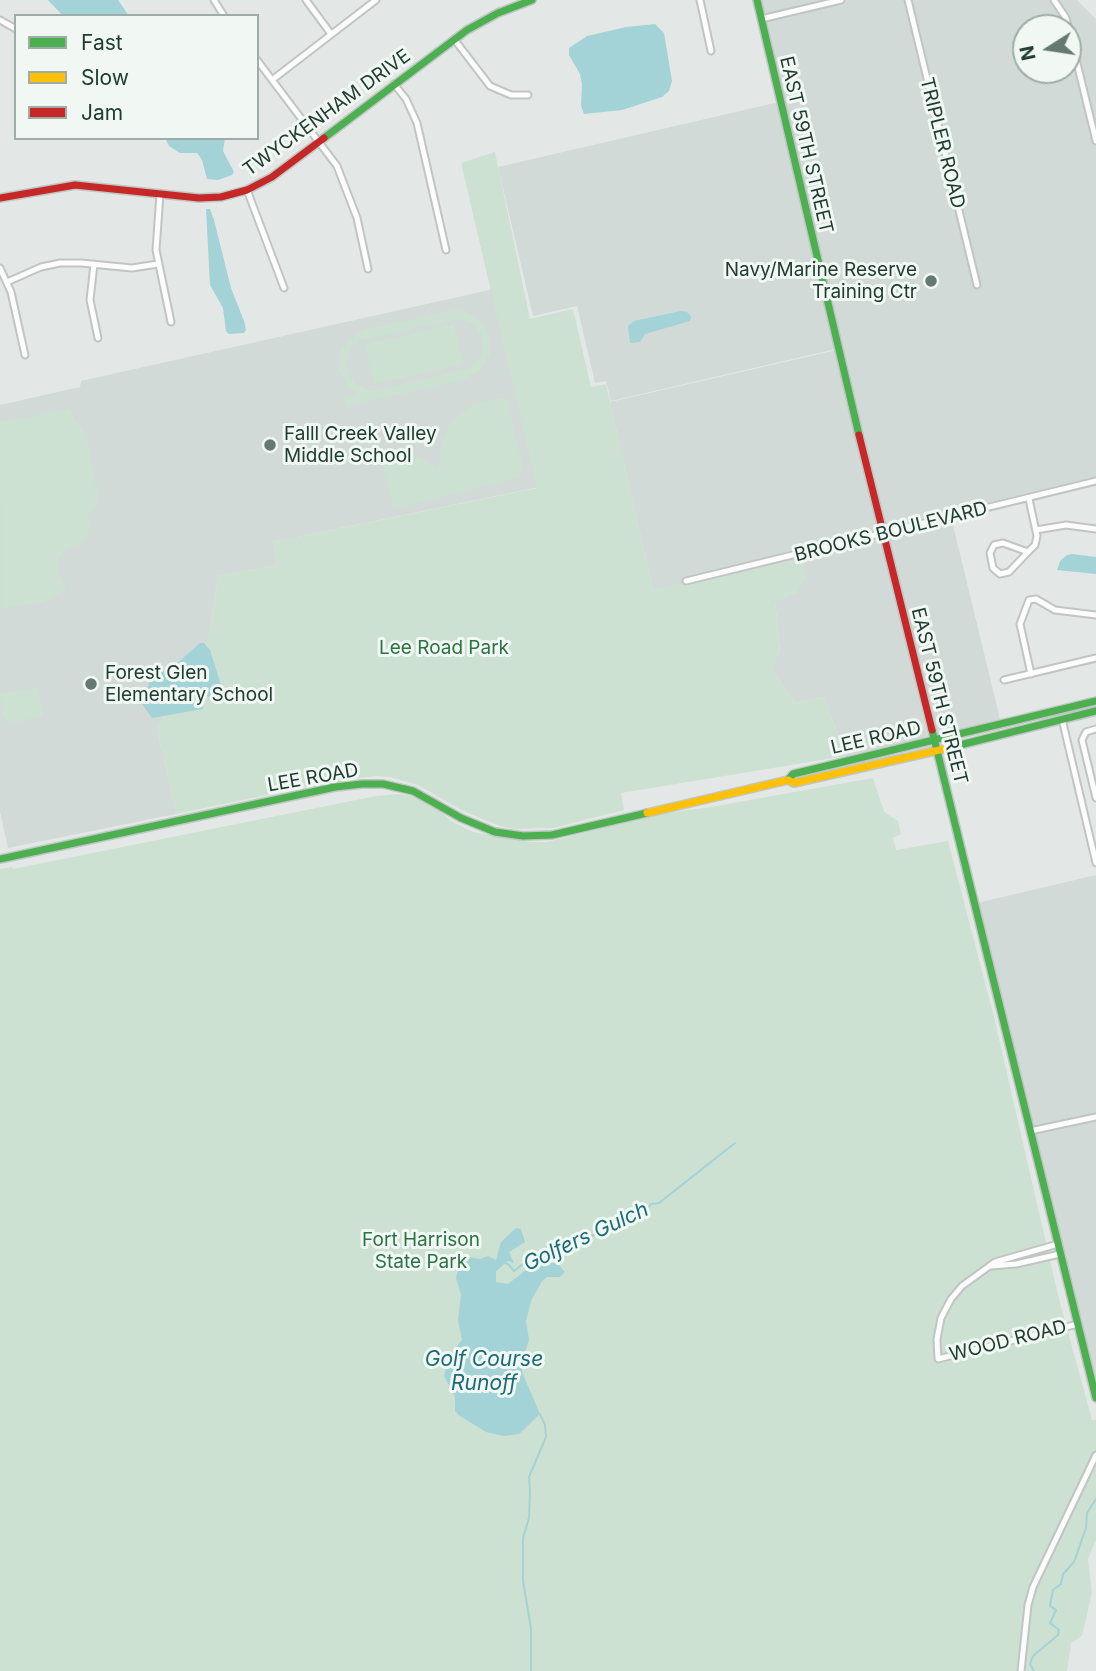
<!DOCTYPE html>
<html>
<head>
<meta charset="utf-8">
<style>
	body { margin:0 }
	#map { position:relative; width:1096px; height:1671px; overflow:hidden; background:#e3e8e6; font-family:Inter,sans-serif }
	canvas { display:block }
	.legend { position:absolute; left:14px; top:14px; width:245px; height:126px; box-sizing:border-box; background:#f1f8f4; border:2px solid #9eada7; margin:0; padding:9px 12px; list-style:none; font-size:21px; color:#213c33 }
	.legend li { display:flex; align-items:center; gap:14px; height:35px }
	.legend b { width:35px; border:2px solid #9eada7 }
	.north { position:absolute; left:1012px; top:14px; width:70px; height:70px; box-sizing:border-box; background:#f1f8f4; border:2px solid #9eada7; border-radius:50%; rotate:258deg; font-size:19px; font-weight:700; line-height:28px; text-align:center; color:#213c33 }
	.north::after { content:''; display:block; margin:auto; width:24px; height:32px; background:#657872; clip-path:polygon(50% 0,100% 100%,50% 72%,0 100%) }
</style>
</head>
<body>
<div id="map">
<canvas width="1096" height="1671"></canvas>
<ul class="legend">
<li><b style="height:9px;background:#4caf50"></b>Fast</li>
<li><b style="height:9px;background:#ffc107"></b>Slow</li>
<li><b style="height:9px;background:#c62828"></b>Jam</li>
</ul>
<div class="north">N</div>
</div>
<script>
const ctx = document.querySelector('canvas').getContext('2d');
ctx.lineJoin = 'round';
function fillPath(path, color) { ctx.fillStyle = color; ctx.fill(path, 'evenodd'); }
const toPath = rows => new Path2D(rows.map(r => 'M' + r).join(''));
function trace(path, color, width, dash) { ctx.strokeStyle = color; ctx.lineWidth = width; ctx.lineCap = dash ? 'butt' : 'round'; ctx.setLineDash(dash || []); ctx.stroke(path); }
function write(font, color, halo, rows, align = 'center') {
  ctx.font = font + ' Inter,sans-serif'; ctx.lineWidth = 6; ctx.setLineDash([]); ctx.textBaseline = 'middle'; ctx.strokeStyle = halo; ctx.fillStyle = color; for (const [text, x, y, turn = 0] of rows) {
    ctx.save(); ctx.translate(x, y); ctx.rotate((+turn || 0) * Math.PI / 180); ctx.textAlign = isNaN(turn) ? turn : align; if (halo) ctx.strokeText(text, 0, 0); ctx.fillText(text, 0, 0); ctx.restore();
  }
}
fillPath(toPath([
	[761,0,1077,0,1096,19,1096,477,886,527],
	[1026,28,1068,28,1068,70,1026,70],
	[779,102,836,349,611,401,606,381,595,383,577,306,533,316,498,167],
	[503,287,549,485,273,542,277,565,218,576,208,640,157,728,176,814,8,848,0,812,0,405,80,387,81,381],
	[837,350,928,737,846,756,824,697,795,703,771,668,780,651,775,602,802,559,653,590,610,402],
	[952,521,1000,719,937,736,886,537],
	[1096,875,1096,1113,1033,1126,977,903],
	[1096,1120,1096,1382,1035,1134]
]), '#d1dad6');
fillPath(toPath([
	[495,152,530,319,573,309,591,387,606,384,653,590,802,559,806,577,797,593,775,602,780,651,771,668,795,703,824,697,846,756,621,793,624,810,553,828,514,829,500,826,463,811,418,785,390,777,376,776,334,781,176,814,157,728,208,640,218,576,277,565,273,542,537,488,461,163],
	[455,310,465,312,476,317,489,332,490,354,479,371,462,380,347,406,345,398,357,395,345,384,339,369,341,351,349,339,364,330],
	[457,319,468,321,475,326,482,338,483,345,480,358,468,369,374,391,358,386,351,378,347,369,347,358,352,347,361,340],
	[454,324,463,364,374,384,365,344],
	[496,399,507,399,523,469,519,477,398,508,393,507,381,458,406,453,422,459,439,471,440,449,450,423,473,404],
	[70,409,75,420,86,434,98,497,98,506,89,513,88,518,92,524,87,536,79,545,66,550,59,559,57,572,65,585,65,590,44,602,1,609,0,422],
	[37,687,43,716,12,723,3,717,0,694],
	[873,778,884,812,898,821,901,834,893,838,896,850,948,841,994,1017,1058,1295,1092,1420,1096,1420,1096,1540,1088,1559,1092,1593,1082,1636,1071,1643,1067,1671,0,1671,0,869,12,867,13,869,376,796,400,794,416,797,435,806,451,821,473,832,531,842,547,842,665,813,705,808]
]), '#cce1d2');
fillPath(toPath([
	[48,0,118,0,129,16,63,16],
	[655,24,664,33,672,81,669,91,662,97,622,110,584,114,581,106,582,84,580,74,569,55,569,48,587,36,626,27],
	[165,138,225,138,223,151,234,172,232,175,218,180,207,179,202,160,197,153,180,153,169,146],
	[206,209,210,209,214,220,231,288,244,321,246,330,244,333,229,334,226,331,223,308,210,285],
	[681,311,687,312,691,316,690,321,645,334,640,342,630,343,628,326,634,321],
	[1072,554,1096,557,1096,574,1057,570,1060,561,1067,555],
	[200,643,204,643,210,650,225,698,216,703,207,696,198,694,189,697,188,701,202,702,203,709,152,718,140,701,145,698,150,679,153,674,172,668],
	[516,1228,521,1229,525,1242,509,1252,514,1263,508,1261,496,1271,496,1282,508,1284,525,1271,541,1263,557,1263,565,1272,560,1277,547,1277,542,1281,531,1301,526,1321,529,1340,523,1358,522,1372,540,1414,519,1434,504,1436,486,1432,460,1416,455,1411,455,1397,444,1376,449,1356,462,1340,458,1320,461,1295,456,1278,460,1262,469,1257,480,1259,488,1256,496,1260,501,1242]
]), '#a3d2d7');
trace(toPath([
	[504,1263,508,1264,514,1271,528,1260,571,1246,635,1215,645,1213,651,1204,659,1203,735,1143],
	[531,1671,531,1629,523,1581,523,1538,529,1518,530,1491,529,1477,546,1437,545,1425,540,1414],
	[1034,1671,1030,1664,1033,1656,1058,1635,1059,1630,1050,1623,1056,1610,1050,1606,1053,1590,1061,1584,1063,1574,1074,1562,1086,1528,1087,1513,1096,1499]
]), '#a3d2d7', 2);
const street = toPath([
	[214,0,224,16],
	[306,0,331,34],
	[700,0,711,51],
	[908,0,977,285],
	[1054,0,1066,18,1096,141],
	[761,19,841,0],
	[0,20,16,29],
	[454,39,490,86,511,95,528,95],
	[257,60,337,166,357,218,368,269],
	[272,80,376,0],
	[394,84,406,99,417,123,446,250],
	[247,190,284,288],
	[160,194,156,250,171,322],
	[94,264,90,300,98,338],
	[0,268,11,292,25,355],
	[7,282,41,267,60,263,81,263,132,268,158,264],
	[1036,530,1066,525,1096,529],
	[1003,543,1028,552,1009,572,1000,574,993,568,990,553,994,545,1003,543],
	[1028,552,1035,545,1037,536,1029,499],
	[686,581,1096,481],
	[1031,674,1020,624,1029,600,1036,599,1055,610,1096,615],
	[1004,680,1096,658],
	[1062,719,1096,863],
	[1096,729,1086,732,1082,740,1096,798],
	[1030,1131,1096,1117],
	[1058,1244,995,1262,962,1286,951,1299,941,1318,937,1339,938,1359,1078,1324],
	[991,1266,1016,1264,1060,1254],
	[1021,1671,1028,1605,1033,1587,1096,1455]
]);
const fast = toPath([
	[757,0,859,435],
	[324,138,467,30,498,13,532,0],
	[932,730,1096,1398],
	[948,748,1096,711],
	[788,780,793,774,1096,701],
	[0,859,335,787,362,784,383,784,413,791,461,818,495,832,523,836,552,835,647,813]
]);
const slow = toPath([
	[647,813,788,780,794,783,948,748]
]);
const jam = toPath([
	[0,198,75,185,199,198,221,197,247,190,272,177,324,138],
	[859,435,932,730]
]);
trace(street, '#c0c5c3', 9);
trace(fast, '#bfc6c3', 10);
trace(slow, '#bfc6c3', 10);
trace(jam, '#bfc6c3', 10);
trace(street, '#fbfcfb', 5);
trace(fast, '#4caf50', 7);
trace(slow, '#ffc107', 7);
trace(jam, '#c62828', 7);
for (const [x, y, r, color] of [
	[931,281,7,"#657872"],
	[270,445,7,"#657872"],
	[91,684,7,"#657872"]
]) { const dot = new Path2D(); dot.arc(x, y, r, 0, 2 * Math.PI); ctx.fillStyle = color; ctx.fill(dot); trace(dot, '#f1f8f4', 2.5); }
write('19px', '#213c33', '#f1f8f4', [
	["TWYCKENHAM DRIVE",327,113,-36],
	["TRIPLER ROAD",942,143,76],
	["EAST 59TH STREET",806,145,77],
	["BROOKS BOULEVARD",891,532,-14],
	["EAST 59TH STREET",939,696,76],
	["LEE ROAD",876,738,-13],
	["LEE ROAD",313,778,-10],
	["WOOD ROAD",1008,1341,-14]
]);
write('19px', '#213c33', '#f1f8f4', [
	["Navy/Marine Reserve",917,270,"right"],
	["Training Ctr",917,292,"right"],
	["Falll Creek Valley",284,434],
	["Middle School",284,456],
	["Forest Glen",105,673],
	["Elementary School",105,695]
], 'left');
write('19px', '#2b7244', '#f1f8f4', [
	["Lee Road Park",444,648],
	["Fort Harrison",421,1240],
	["State Park",421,1262]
]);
write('italic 21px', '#1b6b77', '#f1f8f4', [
	["Golfers Gulch",586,1237,-25],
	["Golf Course",484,1360],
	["Runoff",484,1384]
]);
</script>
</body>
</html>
